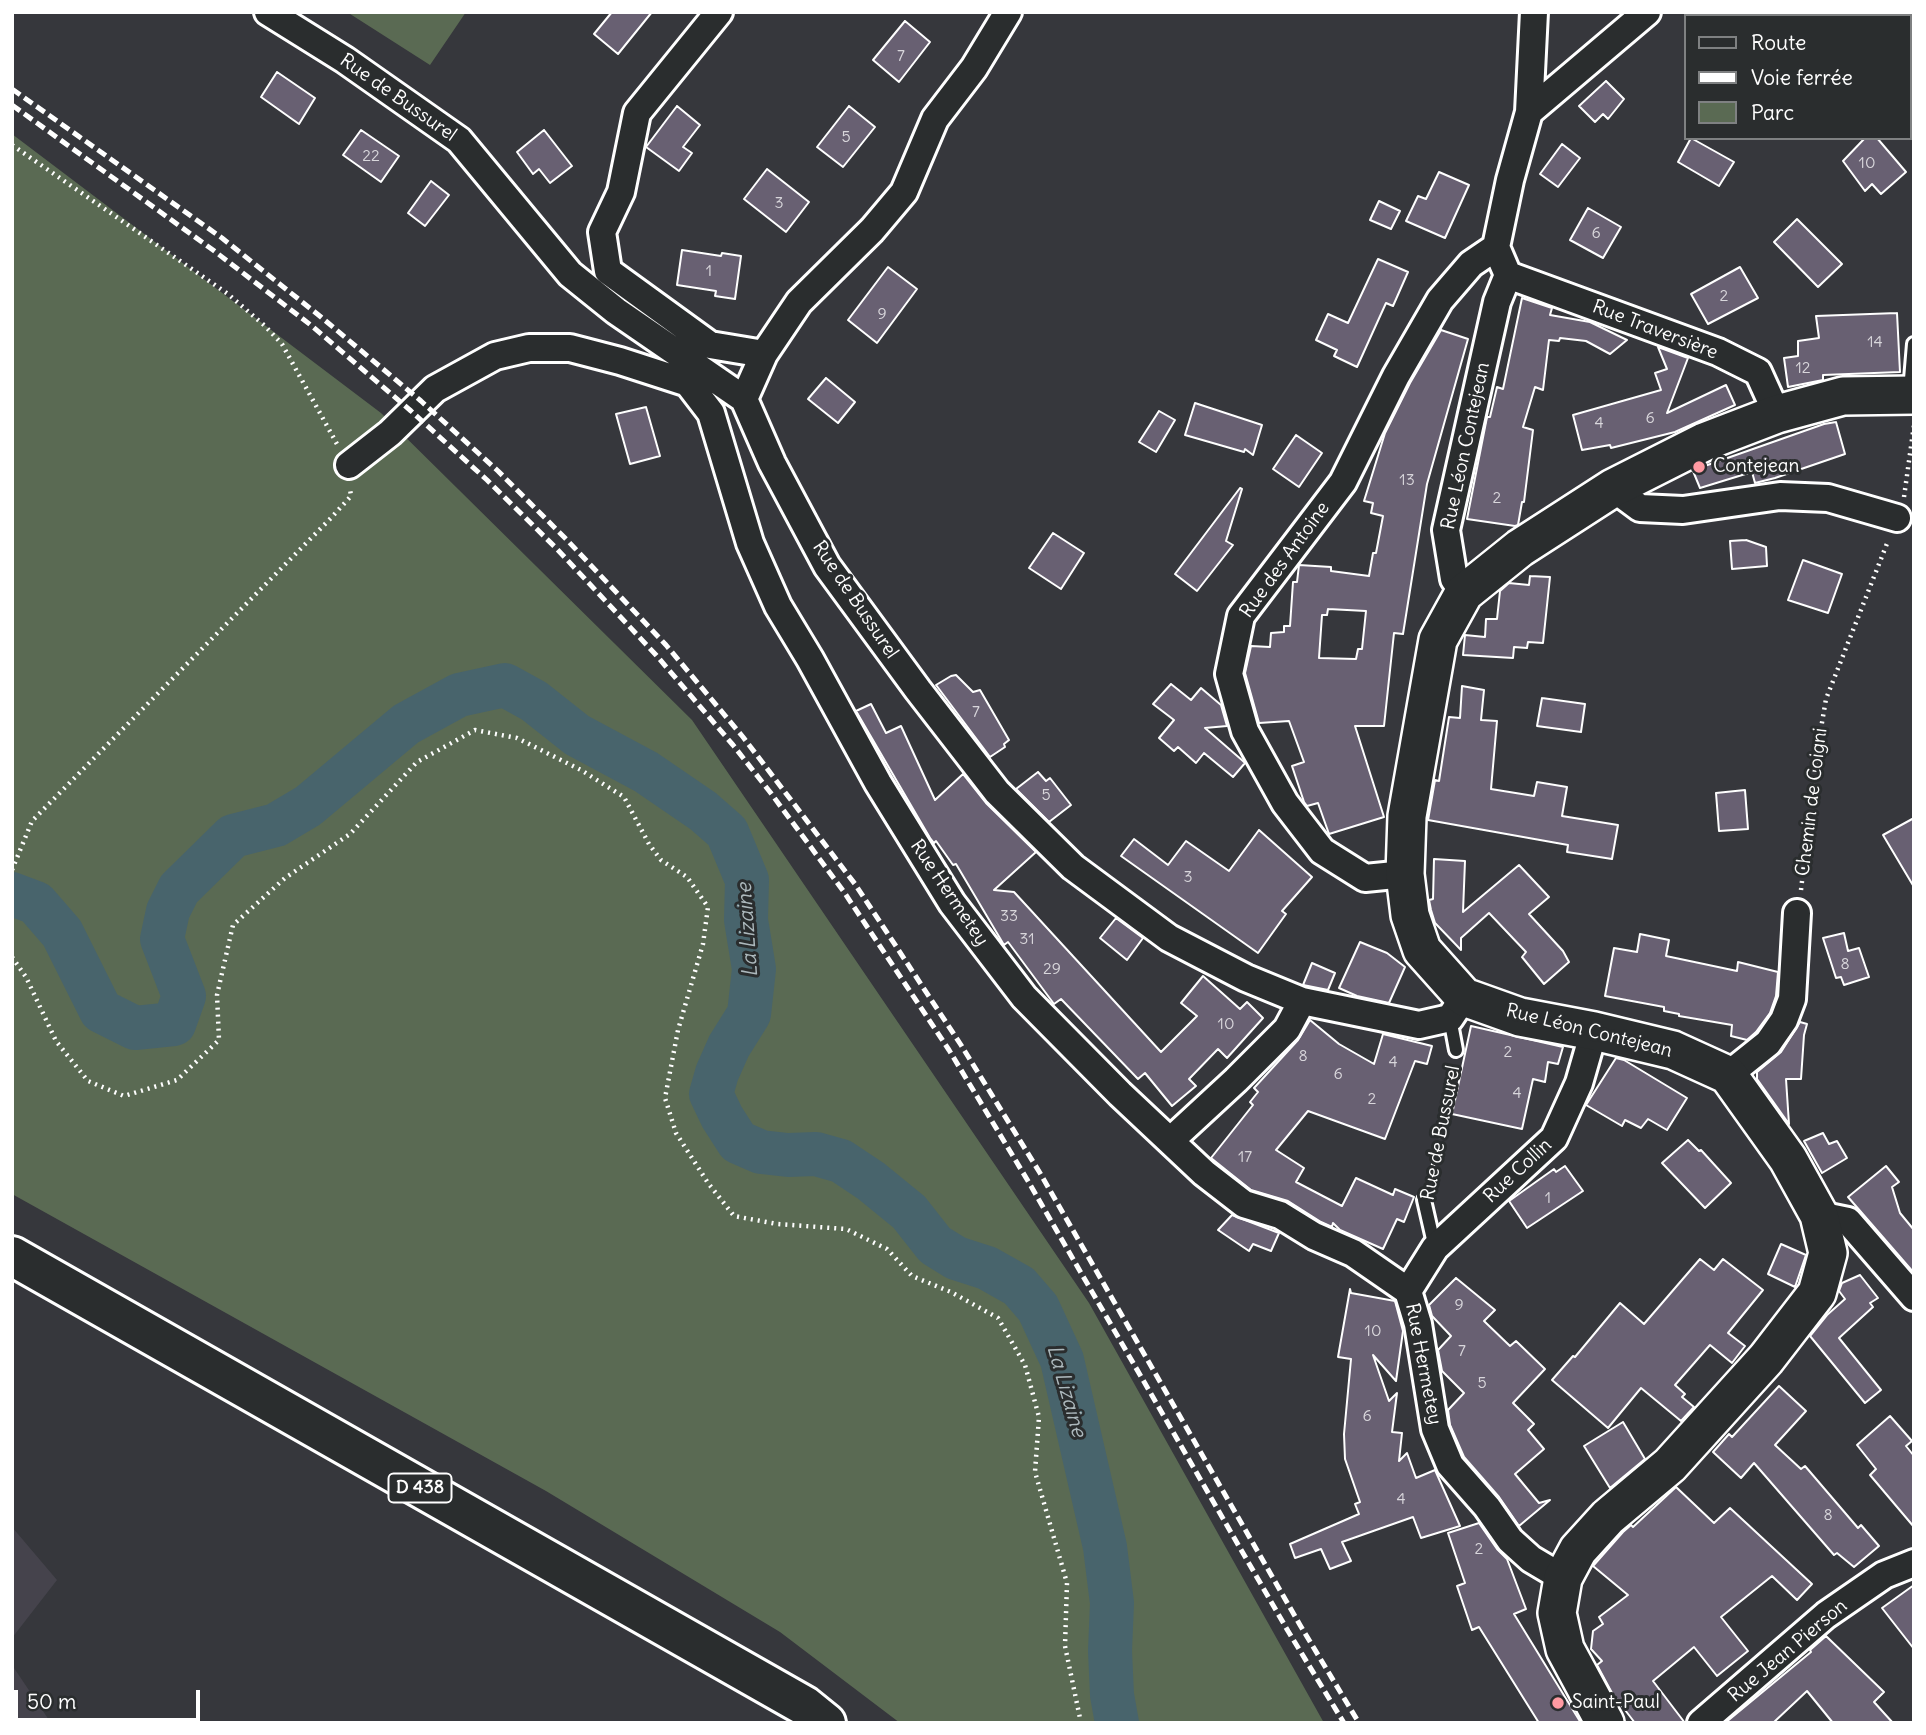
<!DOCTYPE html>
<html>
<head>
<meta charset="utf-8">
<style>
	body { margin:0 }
	#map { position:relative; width:1926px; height:1735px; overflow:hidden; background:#36373c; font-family:Delius,sans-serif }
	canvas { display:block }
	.frame { position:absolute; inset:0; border:14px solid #fff; pointer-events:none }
	.legend { position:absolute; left:1684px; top:14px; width:228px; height:126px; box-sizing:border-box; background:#2a2d2e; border:2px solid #7f8182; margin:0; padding:9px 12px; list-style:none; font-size:21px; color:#fff }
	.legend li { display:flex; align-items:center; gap:14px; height:35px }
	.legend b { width:35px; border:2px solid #7f8182 }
	.scale { position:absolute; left:14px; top:1690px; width:186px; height:32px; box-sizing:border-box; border:4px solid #fff; border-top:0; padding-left:9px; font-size:21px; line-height:24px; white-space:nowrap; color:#fff; -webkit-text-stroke:5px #2a2d2e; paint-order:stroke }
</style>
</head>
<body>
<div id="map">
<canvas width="1926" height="1735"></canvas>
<div class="frame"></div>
<ul class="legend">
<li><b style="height:9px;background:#2a2d2e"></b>Route</li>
<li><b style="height:9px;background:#fff"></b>Voie ferrée</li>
<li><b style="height:19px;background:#5a6a53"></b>Parc</li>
</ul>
<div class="scale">50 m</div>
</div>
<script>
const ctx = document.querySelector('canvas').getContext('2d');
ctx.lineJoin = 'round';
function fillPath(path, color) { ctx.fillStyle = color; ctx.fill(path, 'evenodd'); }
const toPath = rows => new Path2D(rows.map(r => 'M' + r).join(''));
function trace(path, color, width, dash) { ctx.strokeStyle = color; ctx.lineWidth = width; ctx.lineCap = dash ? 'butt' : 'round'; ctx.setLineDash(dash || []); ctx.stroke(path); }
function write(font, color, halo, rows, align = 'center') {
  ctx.font = font + ' Delius,sans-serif'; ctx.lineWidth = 6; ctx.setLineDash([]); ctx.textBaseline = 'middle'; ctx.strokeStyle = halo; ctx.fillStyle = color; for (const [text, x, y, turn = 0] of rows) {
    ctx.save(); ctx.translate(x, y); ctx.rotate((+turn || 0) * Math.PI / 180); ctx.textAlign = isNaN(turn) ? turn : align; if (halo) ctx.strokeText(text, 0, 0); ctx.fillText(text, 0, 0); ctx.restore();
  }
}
fillPath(toPath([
	[12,1527,57,1580,12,1638],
	[12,1665,51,1723,12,1723]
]), '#45434c');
fillPath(toPath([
	[347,12,466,12,430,65],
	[12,134,381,413,692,720,1089,1303,1324,1723,900,1723,780,1632,546,1491,12,1194]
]), '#5a6a53');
trace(toPath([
	[12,894,36,903,62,933,101,1011,135,1028,174,1024,184,996,162,939,168,911,179,889,233,836,276,825,308,806,406,724,459,695,505,685,534,701,577,735,646,772,703,811,727,832,747,880,746,920,754,969,749,1014,729,1046,717,1073,711,1094,722,1117,738,1142,761,1152,788,1155,816,1154,841,1161,871,1181,909,1212,935,1245,956,1258,987,1268,1019,1286,1038,1308,1062,1360,1105,1547,1112,1603,1110,1651,1112,1695,1117,1723]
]), '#48646c', 44);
const building = toPath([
	[612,12,652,12,618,54,594,34,612,12],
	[905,21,930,42,899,82,873,60,905,21],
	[277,72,315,98,299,124,261,97,277,72],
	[1606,81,1624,99,1608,119,1603,114,1595,122,1579,106,1606,81],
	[677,106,700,125,683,147,692,153,679,171,646,147,677,106],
	[849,106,875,127,843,167,817,147,849,106],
	[361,130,399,156,381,182,343,155,361,130],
	[544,130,572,166,550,183,539,169,533,174,517,152,544,130],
	[1691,138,1734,162,1719,186,1678,162,1691,138],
	[1865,138,1877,138,1906,172,1881,194,1872,184,1865,191,1843,161,1865,138],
	[1562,144,1580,158,1558,187,1540,174,1562,144],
	[767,169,809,202,786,232,744,199,767,169],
	[1439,172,1469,185,1445,238,1406,221,1418,196,1426,199,1439,172],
	[431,181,449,195,425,226,408,213,431,181],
	[1379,201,1400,211,1391,229,1370,220,1379,201],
	[1588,208,1621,227,1603,258,1570,240,1588,208],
	[1797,219,1842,264,1818,287,1774,242,1797,219],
	[682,250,721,256,722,253,741,256,735,299,715,296,716,291,677,285,682,250],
	[1378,259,1408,272,1393,306,1386,303,1357,367,1334,356,1337,350,1316,340,1328,314,1348,323,1378,259],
	[888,267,917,289,877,343,848,320,888,267],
	[1740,267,1758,298,1708,324,1691,294,1740,267],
	[1522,298,1552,308,1550,315,1590,322,1627,340,1610,354,1586,341,1560,338,1559,341,1549,340,1543,390,1535,387,1523,427,1533,430,1524,502,1522,502,1518,525,1515,526,1467,519,1487,417,1490,417,1497,387,1503,389,1522,298],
	[1897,313,1900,372,1823,375,1823,380,1788,387,1784,358,1798,356,1798,341,1819,338,1816,316,1897,313],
	[1441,330,1468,339,1427,484,1403,634,1394,633,1384,726,1355,726,1384,817,1329,834,1318,803,1307,806,1304,802,1292,766,1304,762,1289,721,1259,723,1245,673,1251,646,1270,647,1271,633,1284,632,1284,626,1290,626,1293,582,1297,582,1299,565,1331,567,1331,571,1369,576,1373,553,1376,553,1383,516,1371,513,1373,503,1364,501,1385,433,1410,383,1441,330],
	[1328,609,1366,611,1362,649,1358,649,1356,659,1319,658,1322,615,1327,615,1328,609],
	[1658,347,1688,358,1667,413,1726,385,1735,405,1675,432,1611,448,1610,445,1582,450,1573,415,1661,390,1655,373,1667,369,1658,347],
	[826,378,855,402,838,423,808,399,826,378],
	[1195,403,1262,425,1253,455,1245,449,1244,452,1185,435,1195,403],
	[646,407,660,456,630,464,616,414,646,407],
	[1159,411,1175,420,1156,452,1139,442,1159,411],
	[1836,422,1845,454,1775,478,1755,483,1752,472,1700,488,1693,471,1699,468,1824,424,1836,422],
	[1296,435,1322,453,1299,487,1273,469,1296,435],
	[1240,488,1242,489,1226,541,1233,545,1197,591,1175,574,1240,488],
	[1053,533,1084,553,1061,589,1029,568,1053,533],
	[1746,540,1766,547,1767,566,1732,569,1730,541,1746,540],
	[1803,560,1842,574,1828,613,1788,600,1803,560],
	[1530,576,1550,577,1543,643,1528,642,1527,648,1514,647,1513,658,1463,655,1465,635,1485,637,1486,619,1497,619,1500,591,1509,583,1529,585,1530,576],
	[956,675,973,692,980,690,1009,740,1004,744,1005,747,990,757,936,685,951,676,956,675],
	[1171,684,1191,700,1201,688,1221,705,1227,726,1205,728,1243,761,1245,763,1233,777,1204,753,1196,763,1178,747,1174,751,1159,738,1174,720,1153,704,1171,684],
	[1462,686,1484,690,1481,720,1497,721,1491,789,1534,796,1537,782,1567,787,1562,816,1618,825,1612,859,1567,852,1568,845,1428,820,1435,780,1439,781,1449,717,1460,718,1462,686],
	[1542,698,1585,704,1581,732,1537,726,1542,698],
	[871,704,886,733,901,726,935,800,963,774,986,803,1036,852,994,890,1014,892,1161,1052,1197,1016,1181,1003,1203,976,1240,1009,1247,1002,1263,1018,1227,1058,1218,1049,1189,1079,1196,1086,1172,1106,1145,1073,1138,1079,1061,999,1054,1004,1008,942,1004,945,956,864,953,865,936,841,934,843,930,838,856,711,871,704],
	[1038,772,1046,781,1050,778,1071,805,1049,822,1016,789,1038,772],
	[1745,790,1748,829,1719,831,1716,793,1745,790],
	[1914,818,1914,887,1883,835,1914,818],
	[1259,830,1312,877,1282,911,1286,914,1258,953,1121,856,1134,839,1168,865,1186,841,1229,871,1259,830],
	[1434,859,1465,861,1463,912,1519,865,1549,897,1529,914,1563,951,1569,962,1544,984,1522,957,1526,952,1489,913,1461,938,1461,950,1435,923,1431,910,1429,900,1433,899,1434,859],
	[1116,918,1143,938,1127,960,1100,938,1116,918],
	[1844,933,1848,951,1859,948,1869,977,1844,985,1841,977,1836,978,1823,938,1844,933],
	[1640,934,1669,940,1666,956,1737,971,1738,962,1778,972,1776,996,1770,1013,1756,1032,1747,1040,1731,1036,1732,1025,1679,1016,1679,1014,1664,1011,1664,1007,1605,996,1614,948,1637,952,1640,934],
	[1360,942,1387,953,1405,967,1389,1003,1357,996,1339,988,1360,942],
	[1312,963,1335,973,1328,990,1303,985,1312,963],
	[1310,1020,1339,1044,1374,1064,1383,1034,1432,1046,1427,1064,1415,1061,1385,1139,1308,1111,1276,1150,1304,1168,1296,1182,1342,1206,1356,1178,1393,1195,1395,1189,1414,1197,1404,1222,1397,1219,1383,1249,1340,1230,1333,1223,1332,1227,1321,1222,1288,1201,1251,1190,1211,1158,1253,1105,1250,1102,1258,1092,1254,1088,1298,1040,1310,1020],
	[1800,1022,1807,1024,1804,1035,1801,1079,1786,1079,1789,1124,1757,1079,1757,1072,1781,1052,1800,1022],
	[1471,1026,1563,1047,1558,1064,1548,1062,1545,1082,1533,1079,1522,1129,1452,1114,1471,1026],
	[1616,1058,1624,1060,1687,1098,1667,1130,1648,1119,1641,1128,1625,1120,1622,1126,1586,1105,1616,1058],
	[1823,1133,1829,1144,1837,1141,1847,1158,1822,1173,1804,1141,1823,1133],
	[1688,1140,1699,1151,1701,1150,1731,1183,1705,1208,1662,1163,1688,1140],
	[1565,1166,1583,1191,1527,1228,1509,1201,1554,1169,1556,1172,1565,1166],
	[1886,1166,1899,1182,1892,1187,1900,1213,1914,1230,1914,1273,1848,1197,1886,1166],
	[1232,1215,1279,1233,1271,1251,1253,1244,1249,1251,1218,1230,1232,1215],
	[1781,1244,1806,1255,1795,1287,1768,1274,1781,1244],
	[1700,1259,1714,1270,1723,1259,1763,1290,1728,1333,1745,1346,1732,1363,1710,1345,1675,1385,1685,1394,1682,1397,1694,1407,1681,1421,1641,1388,1608,1428,1552,1380,1573,1356,1575,1357,1620,1303,1644,1324,1700,1259],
	[1860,1275,1878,1298,1870,1303,1873,1307,1839,1338,1881,1390,1865,1403,1810,1336,1827,1315,1845,1299,1839,1291,1842,1283,1860,1275],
	[1456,1278,1495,1310,1484,1321,1510,1346,1516,1341,1545,1369,1513,1403,1534,1424,1528,1430,1544,1449,1515,1474,1539,1503,1550,1500,1519,1526,1499,1497,1464,1457,1450,1425,1448,1410,1464,1393,1442,1371,1438,1350,1451,1336,1432,1316,1429,1305,1456,1278],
	[1350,1289,1351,1293,1395,1301,1403,1331,1396,1381,1373,1355,1389,1401,1397,1393,1392,1432,1402,1433,1399,1461,1407,1453,1416,1478,1435,1470,1460,1526,1421,1538,1413,1517,1342,1542,1351,1561,1330,1569,1321,1549,1295,1558,1290,1544,1359,1514,1355,1504,1360,1502,1345,1459,1344,1434,1351,1359,1338,1357,1350,1289],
	[1779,1386,1806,1411,1775,1445,1801,1469,1805,1466,1858,1528,1861,1525,1879,1546,1854,1567,1837,1553,1834,1555,1754,1463,1741,1478,1713,1452,1729,1434,1732,1437,1779,1386],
	[1890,1416,1912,1441,1906,1446,1914,1456,1914,1527,1870,1475,1876,1469,1857,1445,1890,1416],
	[1623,1422,1645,1459,1610,1488,1584,1446,1623,1422],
	[1676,1487,1714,1523,1730,1508,1812,1584,1797,1600,1772,1576,1721,1617,1748,1651,1717,1676,1694,1647,1653,1681,1685,1723,1635,1723,1612,1693,1597,1665,1602,1661,1591,1649,1593,1631,1603,1624,1599,1617,1628,1595,1593,1566,1623,1532,1631,1525,1633,1527,1676,1487],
	[1479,1523,1497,1549,1507,1559,1526,1609,1514,1614,1581,1723,1539,1723,1479,1627,1472,1630,1457,1586,1465,1583,1448,1533,1479,1523],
	[1914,1585,1914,1649,1882,1608,1914,1585],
	[1826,1636,1884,1692,1874,1702,1893,1723,1833,1723,1807,1691,1773,1723,1725,1723,1811,1652,1810,1650,1826,1636]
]);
fillPath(building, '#686072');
trace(building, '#fff', 2);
const lane = toPath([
	[1910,391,1914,344],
	[1450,1018,1456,1050],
	[1424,1200,1435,1248]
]);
const street = toPath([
	[268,12,345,60,459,140,570,274,616,311,744,399,772,463,827,566,918,690,997,792,1073,867,1169,938,1246,978,1302,1001,1419,1025,1450,1018,1464,997],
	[719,12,637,113,621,192,602,232,608,271,710,345,764,354],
	[1529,112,1647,12],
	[1508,275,1718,352,1758,372,1777,414],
	[744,399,764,354,799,302,872,230,904,192,935,119,974,68,1008,12],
	[349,465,390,433,435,389,495,356,529,348,570,348,620,361,688,383,711,413,750,543,778,606,810,659,878,783,952,903,1024,997,1120,1094,1204,1173,1244,1204,1280,1215,1314,1236,1353,1253,1408,1291,1418,1324,1435,1429,1450,1465,1487,1507,1510,1540,1531,1559,1563,1578],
	[1613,488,1640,508,1683,510,1780,496,1828,498,1897,518],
	[1464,593,1454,579,1446,530,1497,302,1508,275,1496,247,1510,180,1529,112,1534,12],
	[1405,874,1365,878,1322,851,1285,803,1245,731,1229,674,1241,616,1343,482,1396,376,1440,300,1471,264,1496,247],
	[1728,1075,1768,1043,1784,1020,1792,999,1797,913],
	[1170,1141,1236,1080,1287,1029,1302,1001],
	[1819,1215,1848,1221,1914,1297],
	[1408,1291,1435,1248,1554,1138,1579,1083,1594,1031],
	[1701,1723,1826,1615,1884,1575,1914,1563]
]);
const secondary = toPath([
	[1605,1723,1565,1649,1557,1613,1563,1578,1578,1550,1608,1517,1670,1465,1766,1359,1817,1293,1828,1253,1819,1215,1788,1159,1728,1075,1673,1050,1594,1031,1520,1017,1464,997,1422,950,1410,915,1405,874,1407,816,1438,640,1464,593,1520,548,1613,488,1704,442,1777,414,1843,396,1914,395]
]);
const primary = toPath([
	[12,1256,805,1706,826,1723]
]);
trace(lane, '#fff', 18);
trace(street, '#fff', 32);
trace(secondary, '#fff', 42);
trace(primary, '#fff', 44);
trace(toPath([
	[12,145,228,294,265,326,282,344,337,444],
	[1904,497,1914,425],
	[12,870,32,821,331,518,351,496,350,489],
	[1801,890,1817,752,1826,699,1888,541],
	[12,957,26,977,56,1041,88,1081,124,1096,177,1080,219,1040,217,995,233,925,285,878,350,834,417,762,475,730,517,738,581,770,624,797,649,844,661,860,687,877,708,907,703,944,678,1030,665,1098,676,1133,708,1183,734,1216,777,1224,846,1229,887,1249,912,1276,951,1292,998,1318,1025,1365,1039,1417,1035,1472,1067,1583,1065,1646,1081,1723],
	[1428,1186,1443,1124,1454,1065]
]), '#fff', 4.5, [2, 5]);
trace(lane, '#2a2d2e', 12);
trace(street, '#2a2d2e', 26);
trace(secondary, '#2a2d2e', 37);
trace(primary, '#2a2d2e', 38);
trace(toPath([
	[12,89,222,238,321,317,421,401,498,471,567,540,666,645,743,737,855,884,961,1045,1040,1173,1300,1625,1359,1723],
	[12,105,213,250,312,326,411,411,487,480,557,549,656,655,733,745,770,792,844,892,949,1050,1028,1181,1288,1631,1344,1723]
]), '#fff', 5, [10, 5]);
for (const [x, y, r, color] of [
	[1699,467,7,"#ff9aa2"],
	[1558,1703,7,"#ff9aa2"]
]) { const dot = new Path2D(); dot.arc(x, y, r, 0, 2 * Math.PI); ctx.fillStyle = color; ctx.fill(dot); trace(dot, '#2a2d2e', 2.5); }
write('16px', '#d9d7dc', null, [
	["7",901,56],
	["5",846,137],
	["22",371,156],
	["10",1867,163],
	["3",779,203],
	["6",1596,233],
	["1",709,271],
	["2",1724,296],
	["9",882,314],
	["14",1875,342],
	["12",1803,368],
	["6",1650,418],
	["4",1599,423],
	["13",1407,480],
	["2",1497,498],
	["7",976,712],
	["5",1046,795],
	["3",1188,877],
	["33",1009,916],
	["31",1027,939],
	["8",1845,964],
	["29",1052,969],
	["10",1226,1024],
	["2",1508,1052],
	["8",1303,1056],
	["4",1393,1062],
	["6",1338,1074],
	["4",1517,1093],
	["2",1372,1099],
	["17",1245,1157],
	["1",1548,1198],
	["9",1459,1305],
	["10",1373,1331],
	["7",1462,1351],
	["5",1482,1383],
	["6",1367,1416],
	["4",1401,1499],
	["8",1828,1515],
	["2",1479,1549]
]);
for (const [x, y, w] of [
	[420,1488,63]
]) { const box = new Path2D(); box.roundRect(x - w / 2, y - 14.5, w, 29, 5); ctx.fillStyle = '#2a2d2e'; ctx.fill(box); trace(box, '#fff', 2); }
write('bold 18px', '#fff', null, [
	["D 438",420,1488]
]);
write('19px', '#fff', '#2a2d2e', [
	["Rue de Bussurel",398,98,35],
	["Rue Traversière",1655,330,21],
	["Rue Léon Contejean",1466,446,-78],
	["Rue des Antoine",1285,560,-54],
	["Rue de Bussurel",855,600,56],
	["Chemin de Coigni",1812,802,-83],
	["Rue Hermetey",949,893,56],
	["Rue Léon Contejean",1589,1031,14],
	["Rue de Bussurel",1441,1133,-79],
	["Rue Collin",1518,1171,-43],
	["Rue Hermetey",1423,1364,79],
	["Rue Jean Pierson",1788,1651,-40]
]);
write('19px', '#fff', '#2a2d2e', [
	["Contejean",1713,467],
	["Saint-Paul",1572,1703]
], 'left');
write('italic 21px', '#adb9bd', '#2a2d2e', [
	["La Lizaine",748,930,-94],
	["La Lizaine",1066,1391,74]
]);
</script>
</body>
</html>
